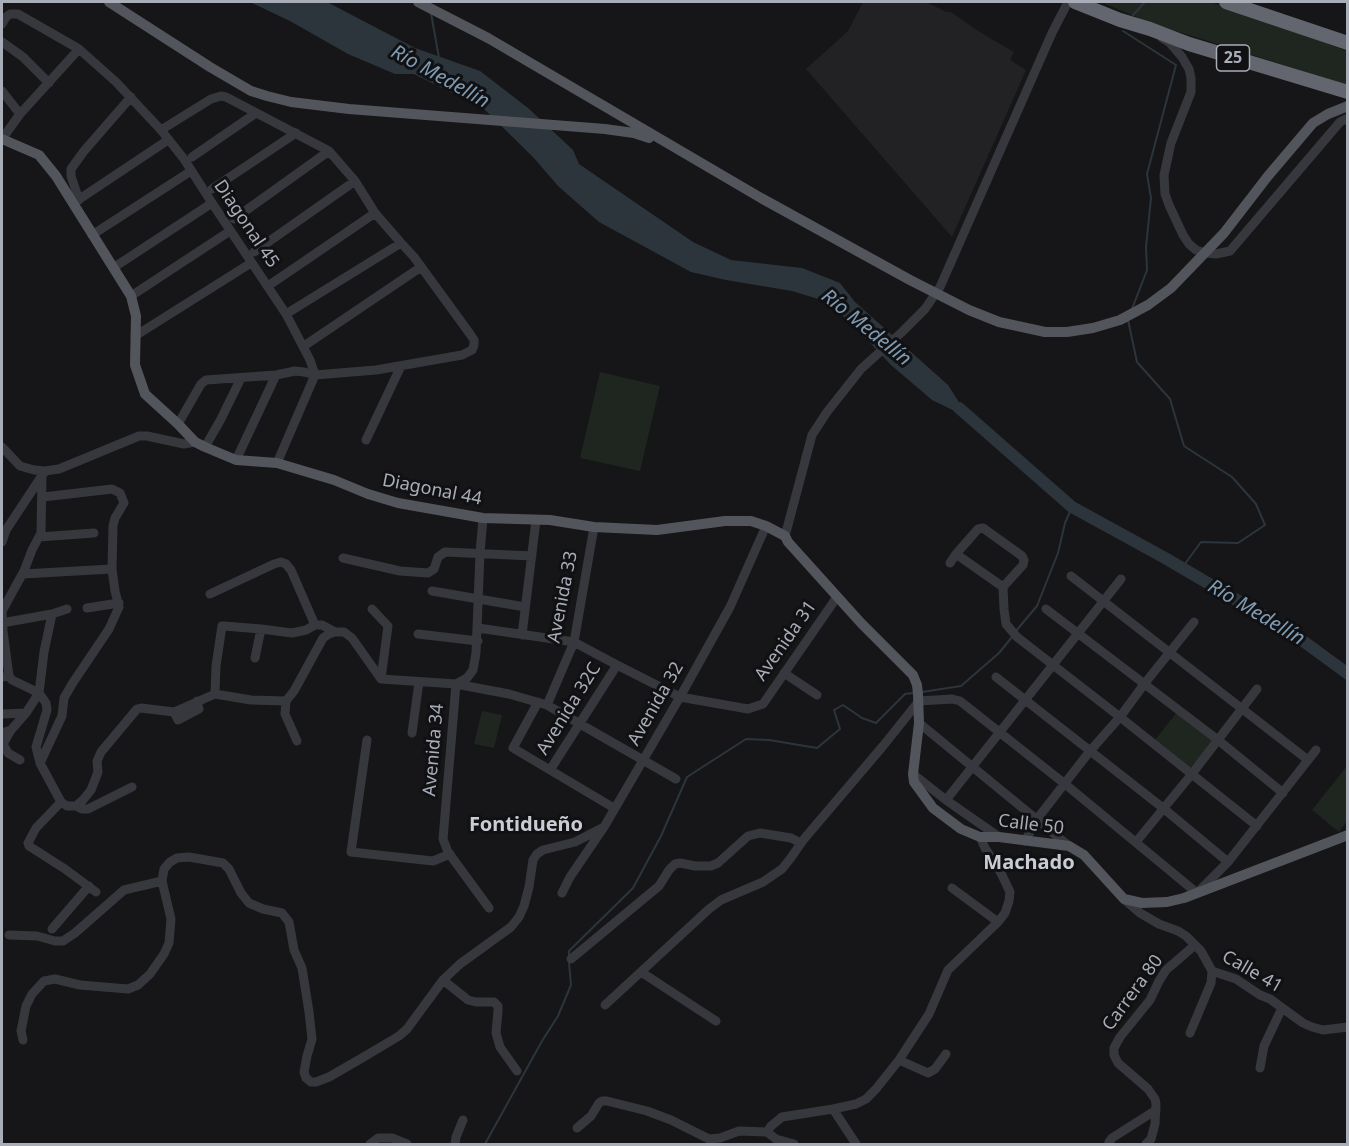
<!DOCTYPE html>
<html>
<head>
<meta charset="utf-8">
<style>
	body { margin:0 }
	#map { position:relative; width:1349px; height:1146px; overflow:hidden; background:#161618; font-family:"Noto Sans",sans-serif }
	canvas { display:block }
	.frame { position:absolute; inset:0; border:3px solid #a8adb8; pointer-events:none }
</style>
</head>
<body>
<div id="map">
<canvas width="1349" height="1146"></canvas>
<div class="frame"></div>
</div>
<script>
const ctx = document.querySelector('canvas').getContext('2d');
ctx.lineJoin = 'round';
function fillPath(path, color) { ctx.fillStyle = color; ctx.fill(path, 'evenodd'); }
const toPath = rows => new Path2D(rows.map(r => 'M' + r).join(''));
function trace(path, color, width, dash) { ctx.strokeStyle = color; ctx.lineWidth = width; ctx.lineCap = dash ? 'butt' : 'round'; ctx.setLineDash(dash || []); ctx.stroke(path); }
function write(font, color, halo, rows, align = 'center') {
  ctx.font = font + ' "Noto Sans",sans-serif'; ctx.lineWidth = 6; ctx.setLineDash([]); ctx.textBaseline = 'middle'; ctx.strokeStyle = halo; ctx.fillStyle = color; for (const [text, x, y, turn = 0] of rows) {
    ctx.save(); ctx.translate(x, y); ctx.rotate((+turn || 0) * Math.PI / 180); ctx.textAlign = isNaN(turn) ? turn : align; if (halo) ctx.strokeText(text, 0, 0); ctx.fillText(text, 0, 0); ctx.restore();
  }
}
fillPath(toPath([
	[863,2,926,2,947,12,951,12,978,31,1014,52,1010,60,1026,70,952,237,806,69,848,31]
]), '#222225');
fillPath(toPath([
	[1101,2,1210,2,1276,24,1347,51,1347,85,1151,23],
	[600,372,660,386,640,471,580,458],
	[482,711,502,715,494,748,474,744],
	[1177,712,1214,741,1190,768,1155,740],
	[1347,766,1347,821,1339,832,1312,810]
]), '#1e261f');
fillPath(toPath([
	[250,2,327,2,415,48,480,71,528,108,573,150,579,164,693,242,731,260,802,268,840,283,855,302,948,385,969,418,932,400,891,365,854,326,828,302,792,291,726,280,691,272,599,222,558,186,533,157,484,109,414,74,395,74,348,54,290,21]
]), '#2c353c');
trace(toPath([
	[431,13,439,58],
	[1133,15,1145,2],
	[1123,31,1176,65,1147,174,1151,198,1146,247,1147,270,1132,309],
	[1128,320,1137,362,1170,399,1184,446,1232,477,1256,504,1265,525,1238,543,1201,542,1182,568],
	[1015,632,1037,606,1058,553,1065,523,1072,507],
	[922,692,961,686,999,653,1012,637],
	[569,957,569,951,633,888,661,836,687,777,746,739,769,740,817,748,840,729,834,710,843,705,862,718,876,723,905,694,913,693],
	[485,1144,542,1041,558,1016,571,985,569,963]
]), '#2c353c', 2);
trace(toPath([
	[959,408,1072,507,1165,558,1288,630,1348,674]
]), '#2c353c', 12);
trace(toPath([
	[2,24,6,17,10,14,18,14,79,49,116,82,161,130,184,159,212,203,286,314,310,360,315,375,376,370,462,355,472,350,474,345,474,340,470,334,414,257,401,243,375,213,355,181,329,151,226,97,221,96,211,99,161,130],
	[1162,38,1170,43,1182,57,1189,69,1191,78,1191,92,1171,143,1164,175,1165,194,1169,205,1183,235,1189,244,1196,250,1206,253,1216,254,1230,251,1340,122,1348,118],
	[2,42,23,57,49,83],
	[2,91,20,114],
	[2,139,20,114,79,49],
	[192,157,256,113],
	[212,189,296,133],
	[79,200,71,176,71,169,84,151,131,97],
	[75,202,168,140],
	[234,219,329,151],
	[92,235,191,171],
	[254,252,355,181],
	[113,268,212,203],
	[268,286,375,213],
	[131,296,230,231],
	[286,314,401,243],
	[135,336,251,263],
	[304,346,421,267],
	[178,424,201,384,206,380,276,375,295,371,304,372,315,375,277,463],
	[366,440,401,366],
	[2,447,20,466,34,470,45,471],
	[205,447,221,419,241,378],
	[236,460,276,375],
	[483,518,480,553,476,653,473,670,467,678,456,684,443,839,448,852,489,908],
	[785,536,812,435,827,412,861,369,902,332,925,309,940,287,1052,33,1068,2],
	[39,537,94,533],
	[2,542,6,530,45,471,59,469,139,436,147,436,184,444,195,442],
	[956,554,978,529,983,528,1022,556,1024,560,1023,565,1003,587,1004,609,1006,624,1017,637,1120,717,1257,826],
	[343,558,400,571,428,573,434,569,438,557,445,552,532,556],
	[950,563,956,554,1003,587],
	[23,574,112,569],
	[1071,576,1308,760],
	[432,591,525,607],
	[210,594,274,564,281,562,286,564,291,570,315,625],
	[87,608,119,603],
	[372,609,388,626,381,679],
	[1046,609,1218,740,1283,793],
	[2,623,52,614,67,609],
	[478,628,574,642,617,665,680,697,748,709,763,704,837,597],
	[418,634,478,641],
	[522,635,536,520],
	[255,658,261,629],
	[784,673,817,695],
	[9,676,3,631,2,611,24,571,32,550,41,533,42,475],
	[2,677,9,676,12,680,39,693,46,703,47,710,36,747,40,763,61,802,67,806,76,806,82,809,88,809,132,787],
	[996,677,1163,808,1228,862],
	[215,694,216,666,222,626,224,626,261,629,292,633,306,630,315,625,322,625,335,632],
	[538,702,513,748,614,808],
	[547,705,574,642,594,527],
	[174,712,178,720,199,709,197,701],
	[2,714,26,713],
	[919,723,1069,846],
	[11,730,3,744,8,753,20,760],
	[2,733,11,730,26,713,39,693,44,652,52,614],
	[412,733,419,682],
	[367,740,351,852,433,861,450,854],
	[297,741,285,714,286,701,294,691,323,638,329,634,335,632,344,632,352,638,381,679,456,684,509,694,547,705,676,779],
	[40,763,62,716,64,698,72,684,109,629,119,607,115,591,112,569,113,526,115,518,124,503,120,493,112,489,43,497],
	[550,770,617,665],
	[913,774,946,800,999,837],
	[946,800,1121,579],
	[61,802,36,828,28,843,29,846,65,869,96,892],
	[76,806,83,800,91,790,98,772,97,761,101,752,137,709,141,708,174,712,215,694,251,700,286,701],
	[1025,841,1037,819,1090,751,1120,717,1145,683,1194,622],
	[1136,842,1191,775,1257,689],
	[952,888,998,922],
	[562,893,570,877,604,827,680,697,730,607,766,526],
	[1125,900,1140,913,1159,924,1178,931,1186,936,1201,951,1212,971,1236,979,1260,995,1270,999,1303,1023,1312,1027,1323,1030,1348,1027],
	[52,929,89,886],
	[9,935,37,936,55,941,63,941,75,933,124,890,162,881],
	[571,959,659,886,669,870,675,864,680,863,695,866,711,866,718,863,748,836,760,833,791,838,801,843],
	[641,972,716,1021],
	[443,980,468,1000,476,1002,494,1002,498,1006,498,1011,496,1033,500,1047,517,1071],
	[605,1005,709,909,721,900,763,882,782,869,790,859,804,839,883,746,919,701,952,699,960,701,1065,784,1197,893,1228,862,1316,750],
	[1190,1033,1211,983,1212,971],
	[23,1040,21,1031,26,1006,32,994,44,981,55,979,80,985,128,989,138,985,150,974,164,954,169,943,171,919,162,881,164,869,170,862,177,858,189,857,223,863,229,869,241,893,249,903,263,909,282,913,289,922,294,950,302,968,309,1012,312,1039,307,1056,304,1072,306,1078,311,1082,316,1082,329,1077,362,1058,399,1036,407,1029,443,980,460,964,511,927,519,917,524,906,529,887,533,860,537,854,543,850,575,842,604,827],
	[899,1060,928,1073,935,1069,946,1054],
	[1260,1068,1264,1046,1282,1008],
	[833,1109,856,1144],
	[577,1128,591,1116,599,1103,602,1101,607,1101,647,1111,671,1120,709,1139,720,1138,739,1131,767,1132],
	[370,1144,378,1138,392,1138,407,1144],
	[455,1144,456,1137,463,1120],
	[794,1144,776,1139,767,1132,771,1126,782,1117,833,1109,856,1104,866,1099,876,1089,899,1060,929,1014,948,970,998,922,1005,913,1009,901,1010,892,1001,873,985,848,980,837],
	[1109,1144,1109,1142,1112,1138,1156,1110],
	[1146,1144,1151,1139,1155,1124,1156,1104,1155,1099,1148,1089,1118,1063,1114,1055,1114,1048,1120,1037,1150,1000,1159,981,1166,970,1195,945]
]), '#37383d', 9);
trace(toPath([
	[109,2,210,67,251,91,267,96,291,102,349,109,605,129,634,133,649,138],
	[418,2,488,38,761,198,910,280,969,310,999,322,1045,332,1067,332,1093,328,1120,320,1148,305,1171,288,1224,233,1268,176,1313,123,1328,114,1348,106],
	[2,139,39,155,56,176,131,296,136,316,135,365,145,394,178,424,195,442,205,447,236,460,277,463,334,480,368,494,398,503,483,518,550,520,594,527,657,530,725,521,751,521,766,526,785,536,788,542,861,623,913,675,917,685,918,694,919,723,913,774,914,782,933,808,961,829,980,837,999,837,1069,846,1084,855,1124,899,1142,903,1167,902,1184,898,1348,835]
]), '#53555c', 10);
trace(toPath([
	[1075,2,1120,20,1150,29,1189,44,1348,92],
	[1226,2,1348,43]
]), '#63666e', 14);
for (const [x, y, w] of [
	[1233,58,33]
]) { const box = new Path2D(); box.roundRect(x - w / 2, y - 13, w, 26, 4.5); ctx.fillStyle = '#111113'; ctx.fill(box); trace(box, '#a8adb8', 1.5); }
write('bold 16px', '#a8adb8', null, [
	["25",1233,58]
]);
write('18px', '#a8adb8', '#111113', [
	["Diagonal 45",246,224,56],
	["Diagonal 44",432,490,11],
	["Avenida 33",563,597,-79],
	["Avenida 31",786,641,-55],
	["Avenida 32",656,704,-60],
	["Avenida 32C",569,709,-58],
	["Avenida 34",434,750,-85],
	["Calle 50",1031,825,7],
	["Calle 41",1252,972,30],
	["Carrera 80",1133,993,-54]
]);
write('italic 20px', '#7f9bb3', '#111113', [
	["Río Medellín",440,77,29],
	["Río Medellín",866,328,39],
	["Río Medellín",1256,613,31]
]);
write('bold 20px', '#c9ccd4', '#111113', [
	["Fontidueño",526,825],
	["Machado",1029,863]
]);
</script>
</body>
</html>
